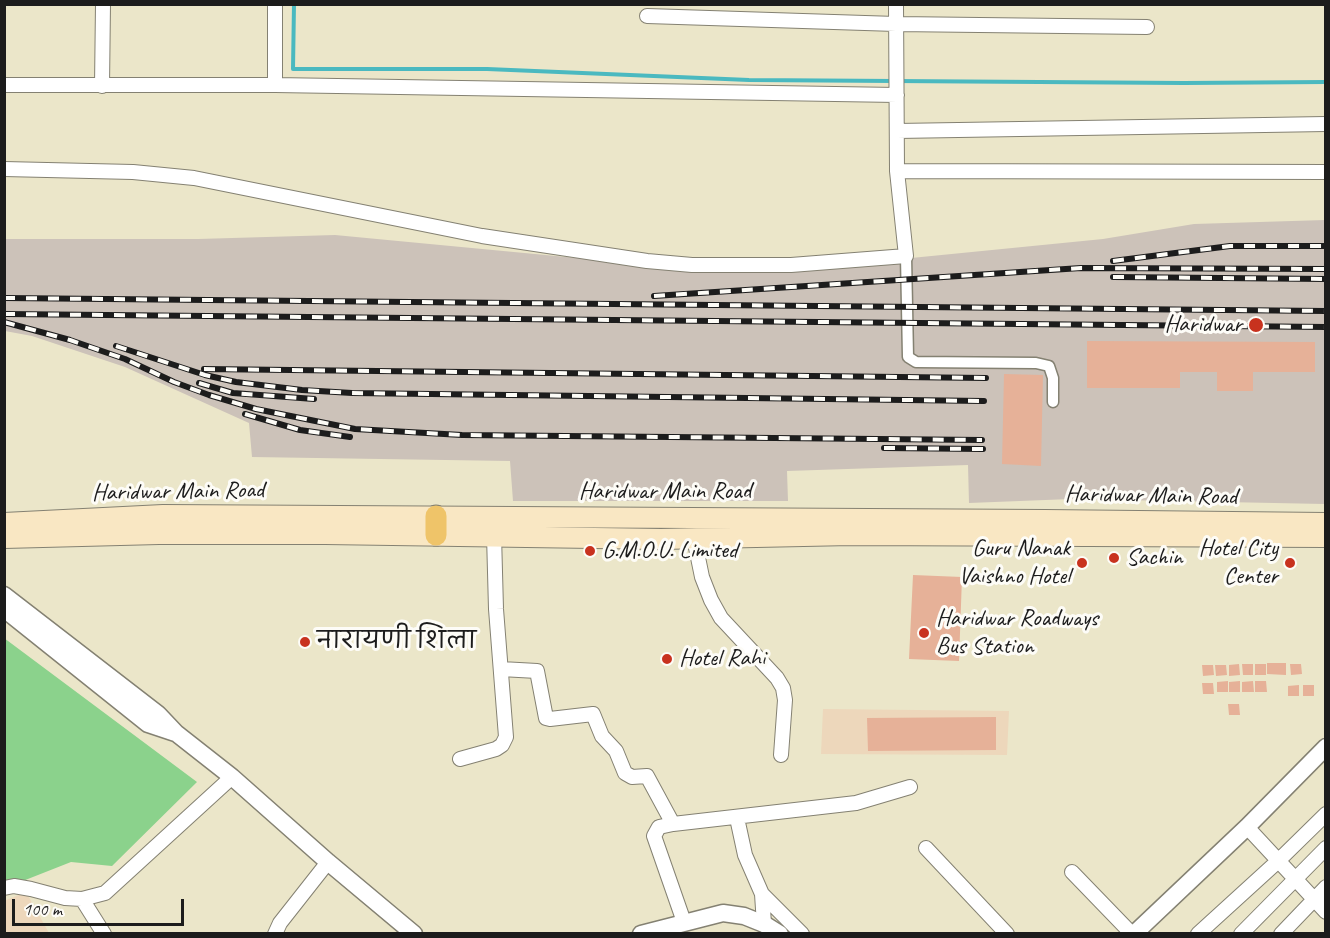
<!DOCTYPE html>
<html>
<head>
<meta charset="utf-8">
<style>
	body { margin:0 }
	#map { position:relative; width:1330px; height:938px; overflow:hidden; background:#ebe6c9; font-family:Caveat,sans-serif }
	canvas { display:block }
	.frame { position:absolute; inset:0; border:6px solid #1c1c1c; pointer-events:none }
	.scale { position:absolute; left:12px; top:899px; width:172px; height:27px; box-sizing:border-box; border:3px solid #1c1c1c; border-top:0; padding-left:8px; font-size:18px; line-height:21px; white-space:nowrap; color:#1c1c1c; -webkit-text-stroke:4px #fdfcf7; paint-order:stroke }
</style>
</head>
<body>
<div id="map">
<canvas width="1330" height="938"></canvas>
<div class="frame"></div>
<div class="scale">100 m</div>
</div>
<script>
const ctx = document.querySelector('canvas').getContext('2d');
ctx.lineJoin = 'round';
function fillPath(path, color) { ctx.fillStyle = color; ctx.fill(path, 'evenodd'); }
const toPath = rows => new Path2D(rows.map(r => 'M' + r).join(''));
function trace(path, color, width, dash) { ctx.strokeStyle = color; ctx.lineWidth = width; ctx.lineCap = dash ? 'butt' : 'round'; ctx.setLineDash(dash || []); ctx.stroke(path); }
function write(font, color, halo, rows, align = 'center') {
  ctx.font = font + ' Caveat,"Playpen Sans Deva",sans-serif'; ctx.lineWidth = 6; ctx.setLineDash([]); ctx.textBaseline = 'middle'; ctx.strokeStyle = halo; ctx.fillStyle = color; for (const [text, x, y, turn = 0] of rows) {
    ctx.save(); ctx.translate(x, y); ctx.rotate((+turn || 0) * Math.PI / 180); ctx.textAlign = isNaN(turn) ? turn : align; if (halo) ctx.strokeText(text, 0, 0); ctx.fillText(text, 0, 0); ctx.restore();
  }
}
fillPath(toPath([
	[823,709,1009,711,1007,755,821,754],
	[26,892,49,933,5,933,4,901]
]), '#edd7bb');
fillPath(toPath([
	[1325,220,1325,504,1071,499,969,503,968,465,787,471,788,501,513,501,510,461,252,457,249,423,125,367,32,336,5,331,5,239,198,239,335,235,661,266,770,272,1103,239,1194,224]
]), '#ccc2b9');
fillPath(toPath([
	[4,638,197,782,112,866,71,862,5,888]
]), '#8bd28c');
trace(toPath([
	[294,4,293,69,487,69,749,80,1184,83,1326,82]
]), '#4ab9c0', 4);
fillPath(toPath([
	[1087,341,1315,342,1315,372,1253,372,1253,391,1217,391,1217,372,1180,372,1180,388,1087,388],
	[1004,374,1043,375,1041,466,1002,464],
	[913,575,962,577,959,661,909,659],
	[1267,663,1286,663,1286,675,1267,674],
	[1239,664,1240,675,1229,676,1229,665],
	[1242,664,1253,664,1253,675,1243,675],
	[1255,664,1266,664,1266,675,1255,675],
	[1290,664,1301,664,1302,674,1291,675],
	[1202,665,1213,665,1214,675,1203,676],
	[1215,665,1226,665,1227,675,1216,676],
	[1228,681,1228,692,1217,692,1217,682],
	[1240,681,1240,692,1229,692,1229,682],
	[1253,681,1254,692,1242,692,1242,682],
	[1255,681,1266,681,1267,692,1255,692],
	[1202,683,1213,683,1214,694,1203,694],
	[1299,685,1299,696,1288,696,1288,686],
	[1303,685,1314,685,1314,696,1303,696],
	[1228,704,1239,704,1240,715,1229,715],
	[996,717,996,750,868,751,867,718]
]), '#e6b198');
const pedestrian = toPath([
	[906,256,908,357,916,362,1036,363,1049,366,1053,378,1053,402]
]);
const minor = toPath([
	[647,16,896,24,1147,27],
	[4,85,275,85,897,95],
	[275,85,275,4],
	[102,86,103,4],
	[897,131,1326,124],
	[4,169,133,172,194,178,482,236,647,261,692,265,791,265,906,256,897,171,896,4],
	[897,171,1326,172],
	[694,538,702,577,711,600,721,618,777,678,783,688,785,700,781,755],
	[501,669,537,671,546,718,550,719,593,714,602,736,616,751,625,773,632,777,647,776,673,824],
	[460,759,496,749,502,745,506,737,496,609,494,535],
	[737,818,745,855,762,894,802,934],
	[1247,827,1326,912],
	[926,848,1007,934],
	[1072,872,1132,934],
	[4,888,14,886,31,889,65,898,82,899,105,893,232,777],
	[762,894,764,924],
	[82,899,104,934],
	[684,922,654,836,659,827,673,824,856,803,910,787],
	[275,934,280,923,328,862],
	[1198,934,1277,862,1326,814],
	[1241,934,1326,848],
	[1281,934,1326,887]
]);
const tertiary = toPath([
	[4,595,158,714,176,733,232,777,328,862,414,934],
	[4,609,148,724,175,733],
	[641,934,723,913,744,916,764,924,780,934],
	[1134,934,1247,827,1326,747]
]);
const secondary = toPath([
	[4,523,163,515,1045,520,1326,523],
	[4,538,159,534,325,534,661,539,851,535,1326,537]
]);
const primary = toPath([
	[436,516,436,535]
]);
trace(pedestrian, '#848172', 13);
trace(minor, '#848172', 16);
trace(tertiary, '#848172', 19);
trace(secondary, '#848172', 22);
trace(primary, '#848172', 23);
trace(pedestrian, '#fff', 10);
trace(minor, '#fff', 14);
trace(tertiary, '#fff', 16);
trace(secondary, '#f9e7c3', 20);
trace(primary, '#efc469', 21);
const rail = toPath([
	[1113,261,1230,246,1326,246],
	[1113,277,1326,279],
	[654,296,1081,268,1326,269],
	[4,298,1326,311],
	[4,314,1326,327],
	[4,322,70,340,125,359,174,382,209,395,256,409,355,429,462,435,982,440],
	[116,346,205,375,236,382,302,390,352,393,984,401],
	[204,369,986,378],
	[199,383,233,393,314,399],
	[245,414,300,430,350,437],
	[884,448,983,449]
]);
trace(rail, '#1c1c1c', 6);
trace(rail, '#fdfcf7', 4, [11]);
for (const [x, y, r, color] of [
	[1256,325,8,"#c8321e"],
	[590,551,6,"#c8321e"],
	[1114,558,6,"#c8321e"],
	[1082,563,6,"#c8321e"],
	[1290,563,6,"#c8321e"],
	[924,633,6,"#c8321e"],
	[305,642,6,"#c8321e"],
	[667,659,6,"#c8321e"]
]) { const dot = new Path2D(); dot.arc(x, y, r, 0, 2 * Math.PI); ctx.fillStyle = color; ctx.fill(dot); trace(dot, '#fdfcf7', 2); }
write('24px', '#1c1c1c', '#fdfcf7', [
	["Haridwar",1242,325,"right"],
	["Guru Nanak",1070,549,"right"],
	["Vaishno Hotel",1070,577,"right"],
	["Hotel City",1278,549,"right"],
	["Center",1278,577,"right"],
	["G.M.O.U. Limited",602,551],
	["Sachin",1126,558],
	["Haridwar Roadways",936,619],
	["Bus Station",936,647],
	["नारायणी शिला",317,642],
	["Hotel Rahi",679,659]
], 'left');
write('24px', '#1c1c1c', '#fdfcf7', [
	["Haridwar Main Road",178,492,-1],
	["Haridwar Main Road",665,492],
	["Haridwar Main Road",1151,496,1]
]);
</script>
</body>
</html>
